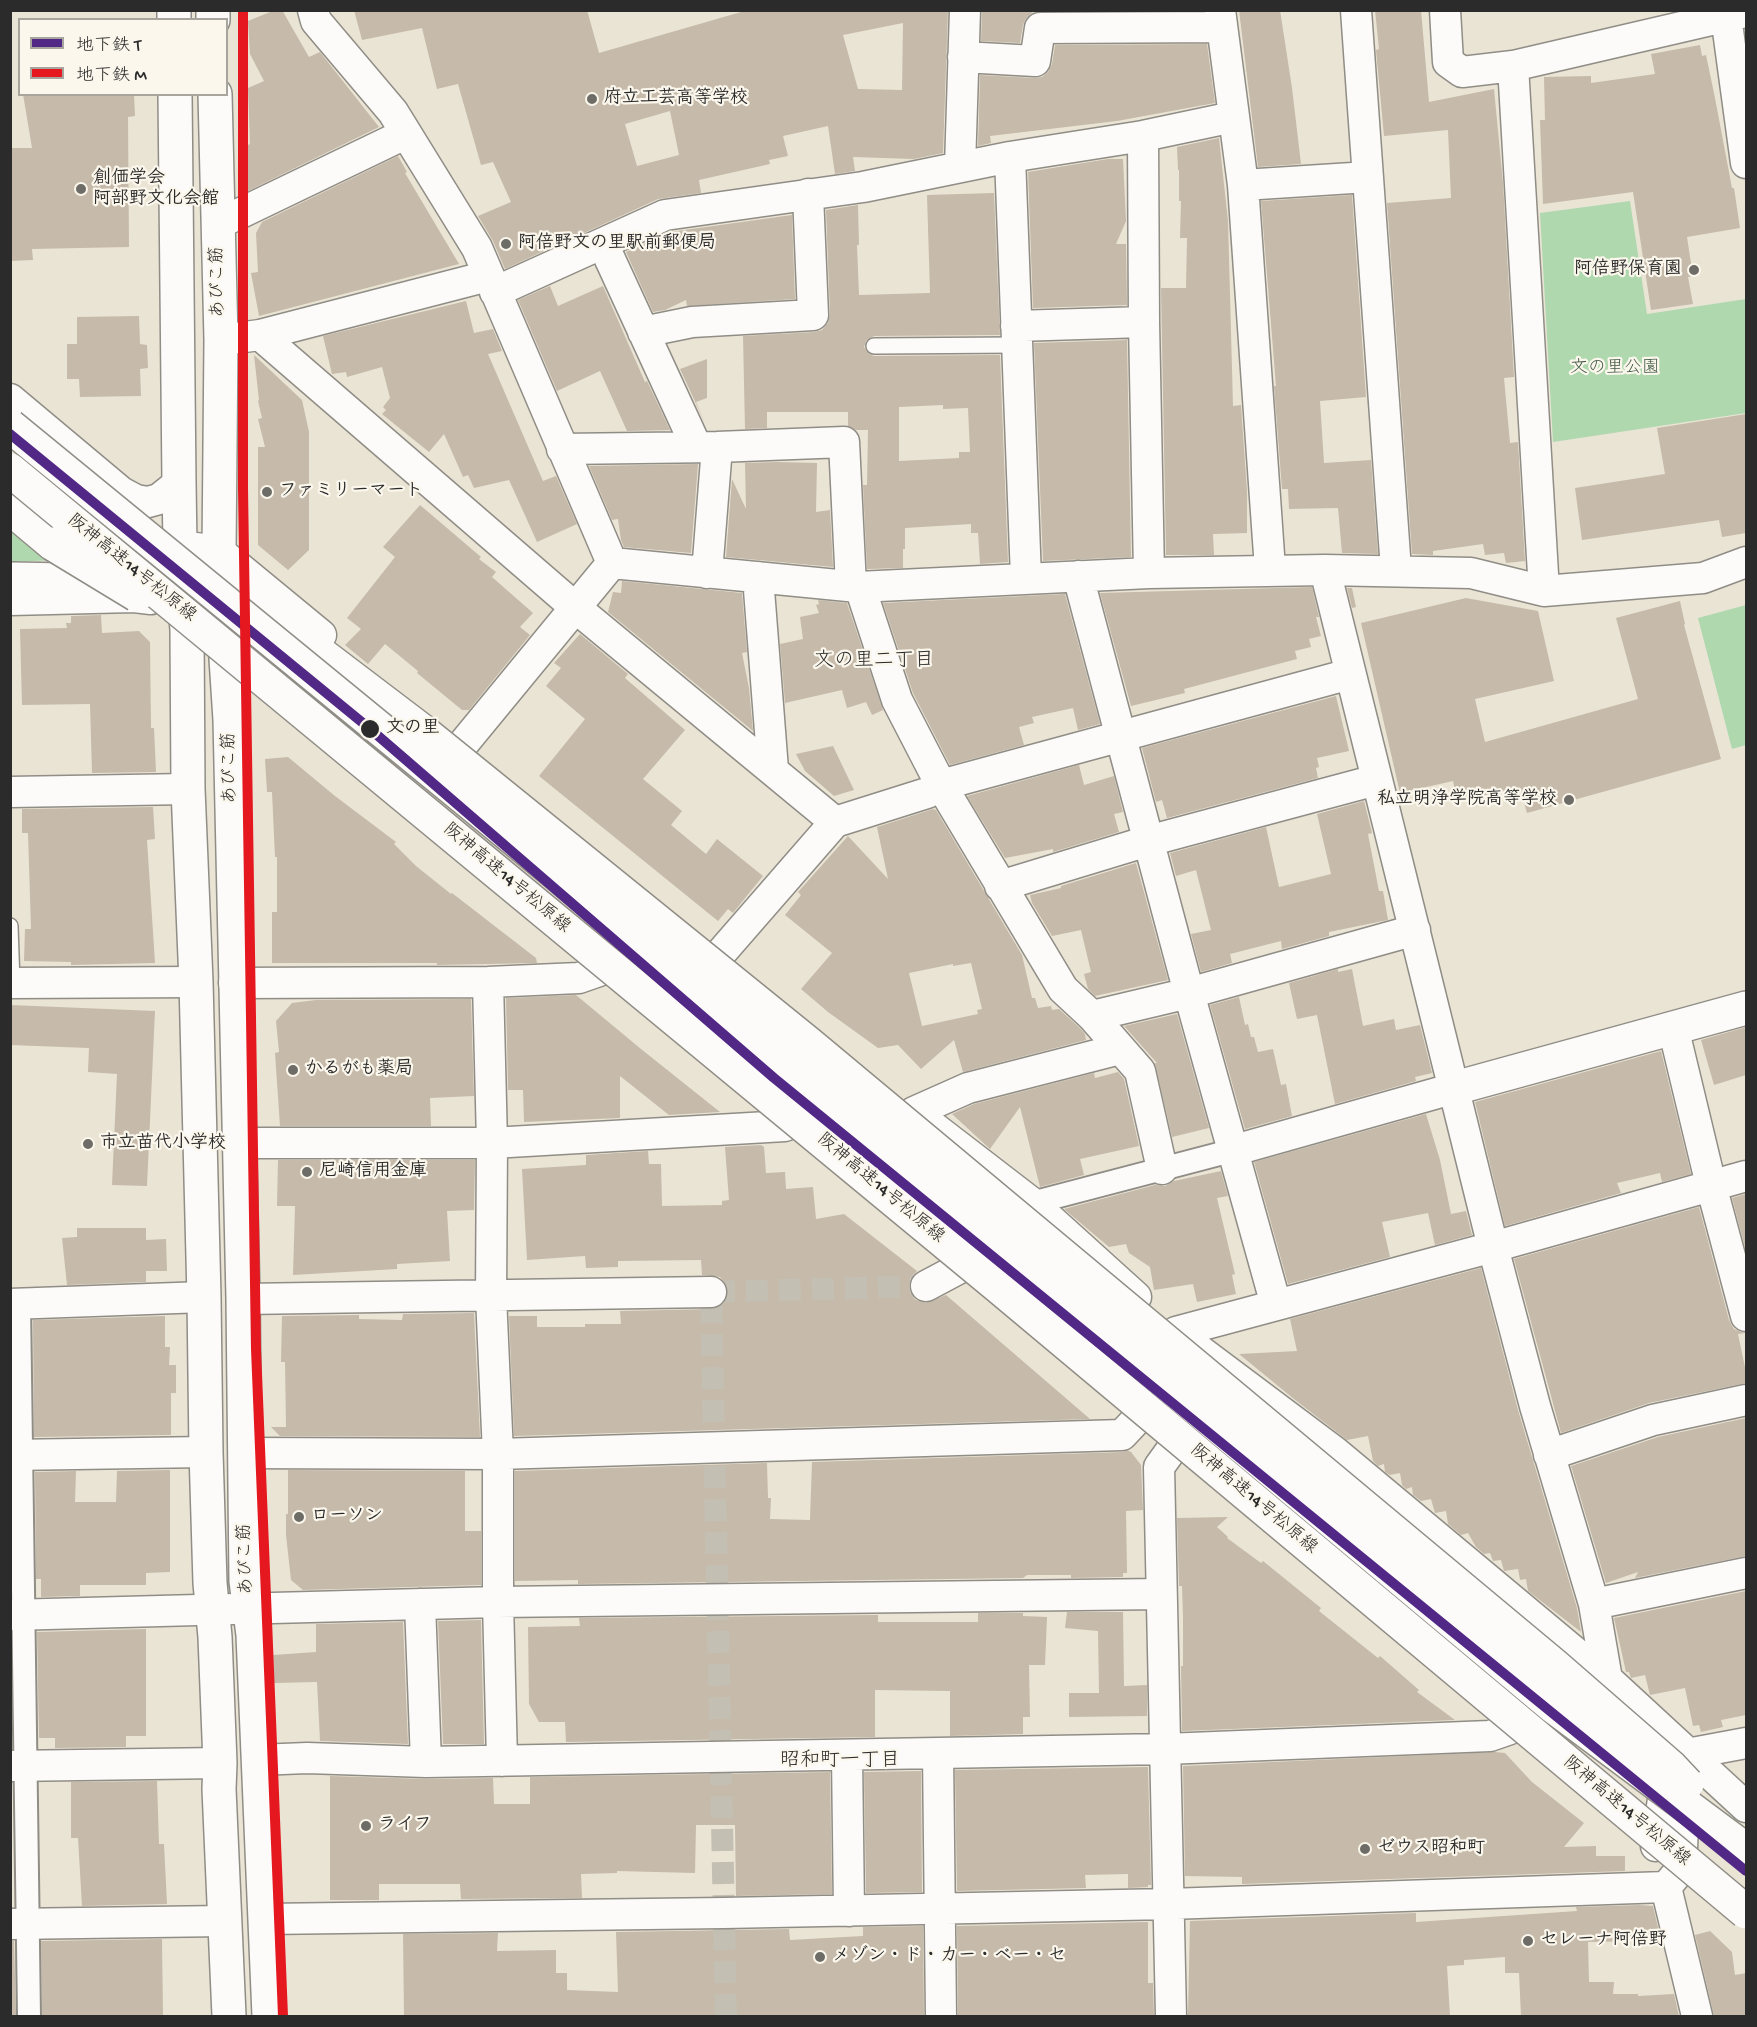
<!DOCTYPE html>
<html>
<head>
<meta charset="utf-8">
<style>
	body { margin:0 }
	#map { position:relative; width:1757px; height:2027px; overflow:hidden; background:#eae4d5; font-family:"Gochi Hand","Klee One",sans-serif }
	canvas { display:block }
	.frame { position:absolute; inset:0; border:12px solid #2b2b2b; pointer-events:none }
	.legend { position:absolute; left:18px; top:18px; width:210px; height:78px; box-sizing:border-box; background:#fbf7ec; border:2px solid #a8a59f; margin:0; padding:8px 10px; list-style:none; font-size:18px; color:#2b2b2b }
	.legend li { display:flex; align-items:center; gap:12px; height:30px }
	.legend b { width:30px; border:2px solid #a8a59f }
</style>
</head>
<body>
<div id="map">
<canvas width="1757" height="2027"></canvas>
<div class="frame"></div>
<ul class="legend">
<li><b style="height:8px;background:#522886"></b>地下鉄 T</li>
<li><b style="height:8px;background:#e5171f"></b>地下鉄 M</li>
</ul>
</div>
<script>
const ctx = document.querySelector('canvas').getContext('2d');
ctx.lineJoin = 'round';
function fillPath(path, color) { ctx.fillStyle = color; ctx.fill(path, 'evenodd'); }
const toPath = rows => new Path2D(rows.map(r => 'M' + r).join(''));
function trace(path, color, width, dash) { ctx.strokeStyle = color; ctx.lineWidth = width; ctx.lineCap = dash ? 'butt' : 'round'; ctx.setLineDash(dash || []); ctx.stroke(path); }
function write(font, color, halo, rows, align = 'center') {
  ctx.font = font + ' "Gochi Hand","Klee One",sans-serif'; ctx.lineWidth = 4.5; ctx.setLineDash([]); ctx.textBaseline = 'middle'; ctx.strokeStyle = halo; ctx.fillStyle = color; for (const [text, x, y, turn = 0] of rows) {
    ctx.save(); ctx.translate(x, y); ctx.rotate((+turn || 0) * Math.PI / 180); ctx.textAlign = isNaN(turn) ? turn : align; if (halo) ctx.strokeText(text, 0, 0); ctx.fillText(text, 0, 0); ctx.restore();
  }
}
fillPath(toPath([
	[1630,201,1647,314,1746,299,1746,413,1553,442,1540,213],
	[11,498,56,560,11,562],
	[1746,605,1746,745,1732,749,1698,618]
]), '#afd8af');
fillPath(toPath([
	[275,10,282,10,309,57,320,52,379,127,248,191,248,145,250,144,248,88,264,81,250,54,248,21],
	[354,10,587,10,599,53,748,10,948,10,943,153,914,159,853,157,855,171,835,174,828,126,783,136,788,156,769,160,770,164,699,180,701,193,658,199,571,239,559,242,559,244,505,269,493,241,478,216,511,202,493,162,481,165,458,84,437,89,422,28,362,40],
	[903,23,902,90,858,89,843,35],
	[670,111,679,155,637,166,625,124],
	[982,10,1085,10,1033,12,1026,18,1023,25,1020,43,981,41],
	[1239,10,1280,10,1292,88,1301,164,1258,167],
	[1375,10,1421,10,1429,102,1494,89,1503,183,1514,377,1504,378,1510,443,1518,442,1525,561,1506,563,1504,553,1485,555,1483,544,1433,551,1433,555,1412,554,1387,203,1451,198,1448,130,1384,136,1376,50,1379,49],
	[1207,44,1215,103,1117,121,990,136,991,143,978,146,980,75,1034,78,1042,77,1048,72,1052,64,1055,45],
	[1700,45,1702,56,1706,55,1714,93,1732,188,1734,188,1740,228,1687,237,1693,276,1688,277,1693,304,1651,310,1633,192,1543,204,1540,120,1545,120,1544,77,1591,76,1591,83,1655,74,1651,54],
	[23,94,134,94,135,116,128,117,129,247,32,249,33,260,10,261,10,148,32,148],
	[1219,138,1228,221,1233,406,1241,405,1247,491,1247,533,1213,534,1214,555,1166,555,1161,288,1186,288,1187,238,1180,238,1181,201,1179,201,1179,170,1178,170,1177,147],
	[398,156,407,172,405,173,459,264,259,316,251,273,258,272,256,233,262,222],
	[1108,159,1123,159,1126,221,1116,244,1126,244,1127,305,1033,308,1028,172],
	[994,193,1000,335,874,336,866,341,864,347,869,354,874,356,1000,355,1008,562,980,564,978,533,971,533,971,524,905,528,905,549,903,549,903,568,867,569,863,485,867,485,868,430,856,430,848,426,848,412,767,412,767,428,745,429,743,336,814,332,822,330,828,323,830,314,826,210,858,205,859,245,857,245,859,295,930,293,927,195],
	[943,405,943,409,968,408,970,452,959,452,959,458,899,461,899,407],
	[1352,195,1366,397,1320,401,1324,463,1371,460,1378,554,1342,553,1338,508,1289,509,1288,489,1282,489,1274,386,1276,386,1261,201],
	[792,215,795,299,687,306,686,300,665,310,653,312,626,252,670,232],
	[550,286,558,306,603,286,645,382,647,381,670,430,627,431,600,371,557,391,518,300],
	[466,301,474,333,493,329,502,351,488,354,543,481,556,476,577,524,537,542,509,480,474,488,468,475,463,477,444,434,429,452,382,414,386,410,383,407,390,398,382,367,347,377,346,372,332,374,323,336],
	[139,316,140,344,147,345,148,368,140,369,141,396,80,397,79,379,67,379,67,344,77,344,77,317],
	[1127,340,1131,557,1043,561,1034,343],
	[254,355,302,400,309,432,309,550,288,570,258,545,258,447,265,447,258,419,262,418,258,401,259,400],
	[707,359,707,398,696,402,705,423,680,369],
	[1746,414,1746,533,1722,537,1719,520,1582,540,1575,488,1665,474,1657,428],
	[777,462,817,463,816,512,830,510,833,567,726,557,732,479,746,509,745,463],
	[698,464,691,553,624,547,621,540,618,519,612,520,589,466],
	[420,505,481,557,479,559,496,572,492,577,533,613,520,627,530,635,469,710,462,710,417,673,418,671,385,644,368,664,345,645,361,629,347,618,395,557,383,547],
	[622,581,742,593,747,652,742,653,749,688,753,731,608,612,613,592,621,593],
	[1312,587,1319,617,1316,617,1321,636,1309,639,1311,647,1295,651,1297,659,1184,689,1185,693,1131,706,1100,593],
	[1347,588,1352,588,1356,607,1352,608],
	[1065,594,1100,724,1078,730,1073,708,1032,717,1034,723,1019,727,1024,745,950,765,913,693,883,603],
	[1466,598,1538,611,1554,681,1475,699,1485,742,1638,699,1616,618,1680,601,1685,624,1684,625,1721,759,1527,813,1520,788,1457,801,1453,781,1400,793,1361,623],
	[818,600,847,603,883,710,872,715,866,702,847,708,842,690,785,703,780,644,803,639,800,617,819,613,816,605,819,604],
	[101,615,102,633,139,631,150,642,151,728,154,728,156,772,92,773,90,704,22,705,20,629,67,628,66,623,71,623,71,616],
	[580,634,628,674,625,678,685,730,643,779,682,811,671,825,706,854,717,839,763,876,733,913,728,909,718,921,539,776,585,719,546,686,561,668,554,663],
	[1336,696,1349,751,1317,758,1319,767,1316,768,1318,778,1167,818,1162,800,1156,802,1142,748],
	[833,746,854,790,834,796,805,771,796,754],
	[288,757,335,796,396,842,394,844,416,866,451,894,452,893,536,958,537,963,437,965,437,963,272,963,272,912,277,912,277,857,275,857,272,792,267,792,265,759],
	[1079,765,1084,785,1114,776,1123,812,1114,814,1119,832,1053,852,1053,849,1005,858,967,796],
	[1364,801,1372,833,1368,834,1379,891,1383,891,1388,920,1329,932,1329,936,1282,949,1281,941,1230,954,1232,963,1201,972,1191,934,1211,930,1196,870,1176,876,1170,853,1266,827,1279,887,1331,874,1317,814],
	[153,807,155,839,147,840,155,963,71,965,71,962,24,961,25,929,31,929,28,833,22,833,22,809],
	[933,809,936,810,1022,955,1032,998,1035,998,1038,1008,1051,1006,1052,1010,1059,1009,1080,1028,1085,1034,1086,1040,963,1072,954,1040,921,1069,898,1045,878,1048,828,1012,801,989,832,953,785,915,801,895,798,892,848,836,888,879,877,827],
	[971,963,982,1009,977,1010,978,1014,922,1026,909,973,953,964,953,966],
	[1136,863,1168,980,1095,996,1088,989,1084,974,1091,972,1081,930,1052,936,1032,903,1030,895,1061,888,1061,886],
	[1338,969,1338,972,1352,969,1363,1026,1394,1019,1396,1030,1420,1025,1432,1073,1415,1077,1416,1081,1335,1104,1317,1015,1297,1019,1289,983],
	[576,995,641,1049,720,1112,669,1115,620,1076,620,1118,524,1122,523,1090,508,1090,506,998],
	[1239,997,1245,1025,1248,1024,1251,1037,1254,1037,1258,1052,1273,1049,1281,1085,1286,1084,1292,1116,1245,1129,1210,1005],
	[471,999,474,1096,430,1098,431,1126,280,1126,275,1053,279,1052,276,1021,292,1003,316,1000],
	[10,1005,155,1011,147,1186,112,1185,117,1074,88,1072,89,1048,10,1045],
	[1177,1014,1209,1128,1172,1137,1155,1063,1157,1063,1124,1026],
	[1746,1027,1746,1075,1714,1085,1701,1040],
	[1661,1051,1691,1174,1662,1182,1660,1173,1617,1183,1621,1193,1505,1226,1475,1102],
	[1118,1072,1124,1079,1139,1146,1080,1159,1084,1175,1040,1187,1020,1107,990,1149,952,1114,974,1104,1094,1073,1095,1078],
	[1426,1114,1440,1160,1451,1214,1466,1211,1472,1235,1435,1245,1428,1213,1382,1222,1390,1257,1288,1284,1254,1162],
	[761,1145,764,1147,766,1173,785,1172,786,1189,813,1187,816,1219,844,1214,917,1271,911,1277,909,1286,911,1295,916,1300,926,1303,946,1295,1090,1419,514,1436,509,1316,537,1316,537,1327,585,1327,585,1324,621,1324,620,1311,712,1309,720,1306,726,1301,728,1292,726,1284,720,1277,702,1275,701,1260,618,1261,618,1267,586,1268,585,1256,527,1260,522,1169,586,1165,586,1155,648,1151,649,1164,661,1164,662,1206,722,1205,722,1201,729,1200,725,1147],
	[278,1160,475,1160,474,1210,447,1211,450,1261,397,1264,397,1269,293,1275,295,1206,277,1206],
	[1221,1171,1228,1196,1217,1198,1235,1274,1232,1275,1236,1294,1197,1302,1193,1284,1154,1290,1150,1267,1129,1253,1126,1244,1109,1247,1064,1209,1155,1185,1165,1186,1174,1181],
	[1746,1194,1746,1251,1732,1198],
	[1699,1207,1729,1320,1734,1329,1741,1332,1746,1333,1738,1334,1746,1372,1746,1383,1649,1403,1561,1433,1514,1259],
	[77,1228,146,1228,146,1240,166,1239,167,1271,146,1271,146,1282,67,1285,62,1238,77,1237],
	[1481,1268,1518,1410,1577,1608,1581,1632,1528,1591,1526,1579,1520,1580,1518,1569,1504,1571,1501,1560,1493,1561,1490,1553,1484,1554,1476,1547,1468,1533,1461,1535,1448,1524,1446,1511,1435,1513,1431,1499,1421,1501,1413,1495,1412,1487,1406,1489,1402,1485,1400,1473,1390,1475,1385,1472,1384,1464,1378,1466,1373,1461,1368,1436,1347,1440,1294,1399,1239,1354,1297,1351,1290,1319],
	[474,1313,480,1437,280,1436,271,1427,286,1427,285,1362,281,1362,282,1316,359,1315,359,1319,402,1320,403,1314],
	[165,1316,165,1347,170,1347,169,1365,176,1365,176,1393,171,1393,171,1435,34,1437,33,1320],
	[1746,1418,1746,1556,1635,1578,1638,1572,1606,1583,1571,1466,1658,1437],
	[1127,1450,1131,1452,1141,1465,1143,1510,1126,1511,1127,1573,1123,1573,1123,1577,1071,1578,1071,1575,1027,1575,1023,1578,578,1584,578,1580,515,1581,515,1471,767,1463,768,1498,771,1498,770,1519,810,1520,812,1462,1123,1452],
	[170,1470,170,1572,146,1573,146,1585,80,1585,80,1596,41,1597,41,1579,36,1579,35,1472,76,1471,75,1502,116,1502,117,1471],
	[288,1470,465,1471,465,1531,481,1531,481,1585,303,1590,291,1580,286,1535,286,1514,288,1514],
	[1228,1517,1217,1527,1228,1537,1227,1538,1261,1563,1263,1561,1321,1608,1319,1611,1378,1658,1380,1656,1419,1690,1417,1692,1455,1720,1182,1731,1181,1666,1183,1666,1183,1617,1182,1586,1179,1586,1177,1518],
	[1746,1591,1746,1715,1721,1720,1723,1727,1701,1732,1699,1725,1693,1726,1685,1688,1650,1695,1645,1675,1631,1678,1629,1672,1626,1672,1614,1618],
	[1067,1612,1123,1612,1124,1686,1147,1685,1147,1716,1069,1717,1069,1693,1099,1693,1098,1631,1065,1628],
	[978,1613,1023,1613,1023,1616,1047,1617,1045,1665,1029,1665,1030,1717,1023,1717,1023,1734,950,1736,950,1691,875,1690,875,1737,566,1742,565,1722,539,1722,529,1704,528,1627,580,1626,579,1618,878,1615,878,1622,978,1622],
	[481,1620,484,1744,443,1744,438,1621],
	[403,1622,408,1744,320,1741,317,1682,274,1683,273,1655,316,1652,316,1624],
	[146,1629,146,1736,126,1736,126,1747,55,1748,55,1738,39,1738,37,1632],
	[1495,1752,1505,1753,1532,1782,1584,1823,1564,1847,1596,1846,1596,1856,1625,1856,1625,1871,1242,1884,1242,1877,1185,1876,1183,1766],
	[1148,1767,1151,1885,1148,1885,1148,1887,1128,1888,1128,1874,1085,1875,1086,1888,957,1891,955,1770],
	[921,1771,922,1892,866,1893,864,1772],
	[830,1772,832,1894,736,1896,735,1825,696,1825,695,1873,617,1871,617,1873,581,1874,582,1898,461,1899,460,1884,379,1884,379,1900,330,1900,330,1776,426,1779,493,1778,494,1804,530,1804,530,1777],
	[157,1781,159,1844,164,1844,167,1904,82,1906,78,1838,71,1838,71,1782],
	[1640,1905,1653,1906,1660,1936,1642,1937,1642,1941,1588,1942,1589,1982,1614,1982,1613,1994,1638,1994,1638,1996,1674,1994,1679,2016,1521,2016,1519,1973,1505,1973,1505,1957,1464,1960,1464,1965,1447,1966,1450,2016,1188,2016,1190,1921,1416,1913,1416,1922,1577,1911,1576,1907],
	[1148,1922,1148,1983,1153,1983,1154,2016,958,2016,957,1926],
	[923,1926,924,2016,404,2016,403,1934,498,1933,497,1951,556,1950,556,1973,567,1973,567,1990,618,1992,616,1932,789,1929,790,1940,863,1936,863,1927],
	[1710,1931,1732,1952,1735,1975,1746,1973,1746,2016,1714,2016,1695,1935],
	[162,1939,163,2016,42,2016,41,1941],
	[10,1941,14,1941,16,2016,10,2016]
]), '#c6baaa');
trace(toPath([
	[726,2016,711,1292,926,1286]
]), '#c4bfb3', 22, [22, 11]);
const service = toPath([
	[874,346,1017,345],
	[10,926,12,983]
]);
const pedestrian = toPath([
	[1032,1203,1242,1148],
	[19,1304,29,2016]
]);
const minor = toPath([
	[313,10,316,21,393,112,477,248,612,563],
	[1220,10,1243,185,1270,569],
	[1356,10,1396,570],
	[1445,10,1448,62,1462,72,1513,66,1746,12],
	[1726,16,1746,163],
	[963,57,1035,61,1040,28,1222,27],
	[1513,66,1544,591],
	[1143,136,1144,322,1149,573],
	[1010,157,1026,578],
	[960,167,965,10],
	[1243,185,1368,177],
	[218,224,405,134],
	[603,244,696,446],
	[495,292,665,215,863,187,1010,157,1143,136,1233,117],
	[1016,326,1144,322],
	[643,332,692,322,813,315,808,194],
	[260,335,577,609,835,822],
	[221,340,260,335,488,276],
	[10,399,121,492,136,500,148,502,159,499,179,483],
	[562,449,717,447,844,442,851,586],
	[180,546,219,551,321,635],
	[612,563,858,587,1149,573,1325,570,1471,573,1544,591,1703,578,1746,562],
	[1325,570,1493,1247,1535,1406,1594,1604,1607,1679],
	[707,573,717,447],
	[1078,576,1189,993,1276,1305],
	[758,577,773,770],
	[860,587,897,700,941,785,1063,989,1092,1016,1140,1071,1162,1169],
	[10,600,134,597,151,599],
	[459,749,612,563],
	[10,792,188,789],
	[1000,886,1148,841,1376,780],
	[721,953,835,822,927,793,941,785,1350,674],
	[488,982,492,1143,491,1296,498,1454,498,1602,502,1761],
	[10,983,196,982],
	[234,983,488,982,579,978,599,971],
	[1092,1016,1189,993,1415,930],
	[1673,1027,1711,1185,1746,1316],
	[914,1112,968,1088,1120,1049],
	[919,1116,1032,1203,1136,1297],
	[240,1143,492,1143,785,1126],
	[1242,1148,1455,1088],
	[926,1286,958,1269,1011,1221],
	[243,1299,711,1292],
	[10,1304,204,1297],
	[1176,1332,1493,1247,1746,1176],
	[1195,1347,1335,1452,1607,1679,1746,1807],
	[245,1453,498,1454,1122,1435,1138,1418],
	[10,1455,206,1452],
	[1549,1455,1653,1420,1746,1400],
	[420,1604,426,1762],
	[1594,1604,1746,1573],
	[10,1615,498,1602,1161,1594],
	[938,1753,941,2016],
	[1687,1754,1746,1743],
	[847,1755,849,1911],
	[258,1760,307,1758,426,1762,1165,1749,1490,1736,1510,1729],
	[10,1766,220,1763],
	[1656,1846,1668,1766],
	[1666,1887,1697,2016],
	[265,1919,724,1913,1169,1904,1666,1887,1681,1869,1685,1784],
	[10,1924,224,1921],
	[1171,2016,1159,1467,1172,1449]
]);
const tertiary = toPath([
	[1455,1088,1746,1008]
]);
const primary = toPath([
	[174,10,174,20],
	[213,10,213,20],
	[175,94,179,483,180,546,187,630,188,789,196,982,204,1297,206,1452,210,1583,215,1637,220,1763,219,1789,229,2016],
	[215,94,221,340,219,551,230,720,243,1299,246,1581,253,1635,269,2016]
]);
const motorway = toPath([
	[10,508,53,544],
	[221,578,421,730],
	[10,579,183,582]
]);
trace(service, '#908d86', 18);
trace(pedestrian, '#908d86', 26);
trace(minor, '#908d86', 33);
trace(tertiary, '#908d86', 36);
trace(primary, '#908d86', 36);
trace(motorway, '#908d86', 36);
trace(service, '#fcfbf9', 15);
trace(pedestrian, '#fcfbf9', 22);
trace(minor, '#fcfbf9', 30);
trace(tertiary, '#fcfbf9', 33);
trace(primary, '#fcfbf9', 33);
trace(motorway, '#fcfbf9', 33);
const motorwayBridge = toPath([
	[10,426,556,873,1554,1707,1746,1850],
	[10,470,999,1287,1746,1912],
	[53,544,137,595],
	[421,730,808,1043,1555,1666,1671,1767,1687,1784]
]);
trace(motorwayBridge, '#908d86', 36, []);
trace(motorwayBridge, '#fcfbf9', 33);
trace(toPath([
	[10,434,369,728,774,1078,1746,1871]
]), '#522886', 10);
trace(toPath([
	[243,10,243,488,256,1349,283,2016]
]), '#e5171f', 10);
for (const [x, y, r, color] of [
	[592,99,6,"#6e6c66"],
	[81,189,6,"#6e6c66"],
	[506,244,6,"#6e6c66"],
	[1694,270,6,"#6e6c66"],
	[267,492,6,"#6e6c66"],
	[370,729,10,"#2b2b2b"],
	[1569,800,6,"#6e6c66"],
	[293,1070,6,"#6e6c66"],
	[88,1144,6,"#6e6c66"],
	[307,1172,6,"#6e6c66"],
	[299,1517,6,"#6e6c66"],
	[366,1826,6,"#6e6c66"],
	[1365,1849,6,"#6e6c66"],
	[1528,1941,6,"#6e6c66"],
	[820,1957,6,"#6e6c66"]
]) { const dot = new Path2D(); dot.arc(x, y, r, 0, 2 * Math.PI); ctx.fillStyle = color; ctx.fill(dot); trace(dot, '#fbf7ec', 2); }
write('bold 18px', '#2b2b2b', '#fbf7ec', [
	["府立工芸高等学校",604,99],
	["創価学会",93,179],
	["阿部野文化会館",93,200],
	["阿倍野文の里駅前郵便局",518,244],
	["阿倍野保育園",1682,270,"right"],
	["ファミリーマート",279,492],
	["私立明浄学院高等学校",1557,800,"right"],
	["かるがも薬局",305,1070],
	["市立苗代小学校",100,1144],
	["尼崎信用金庫",319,1172],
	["ローソン",311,1517],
	["ライフ",378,1826],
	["ゼウス昭和町",1377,1849],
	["セレーナ阿倍野",1540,1941],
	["メゾン・ド・カー・ベー・セ",832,1957]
], 'left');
write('18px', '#2b2b2b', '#fbf7ec', [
	["あびこ筋",219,282,-91],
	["阪神高速14号松原線",131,569,39],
	["あびこ筋",231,768,-91],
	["阪神高速14号松原線",506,879,40],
	["阪神高速14号松原線",880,1189,40],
	["阪神高速14号松原線",1253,1500,40],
	["あびこ筋",247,1559,-92],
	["阪神高速14号松原線",1626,1812,40]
]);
write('18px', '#445c49', '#fbf7ec', [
	["文の里公園",1615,369]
]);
write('bold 18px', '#2b2b2b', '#fbf7ec', [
	["文の里",386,729]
], 'left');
write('20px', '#2b2b2b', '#fbf7ec', [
	["文の里二丁目",874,662],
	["昭和町一丁目",840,1762]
]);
</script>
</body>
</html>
